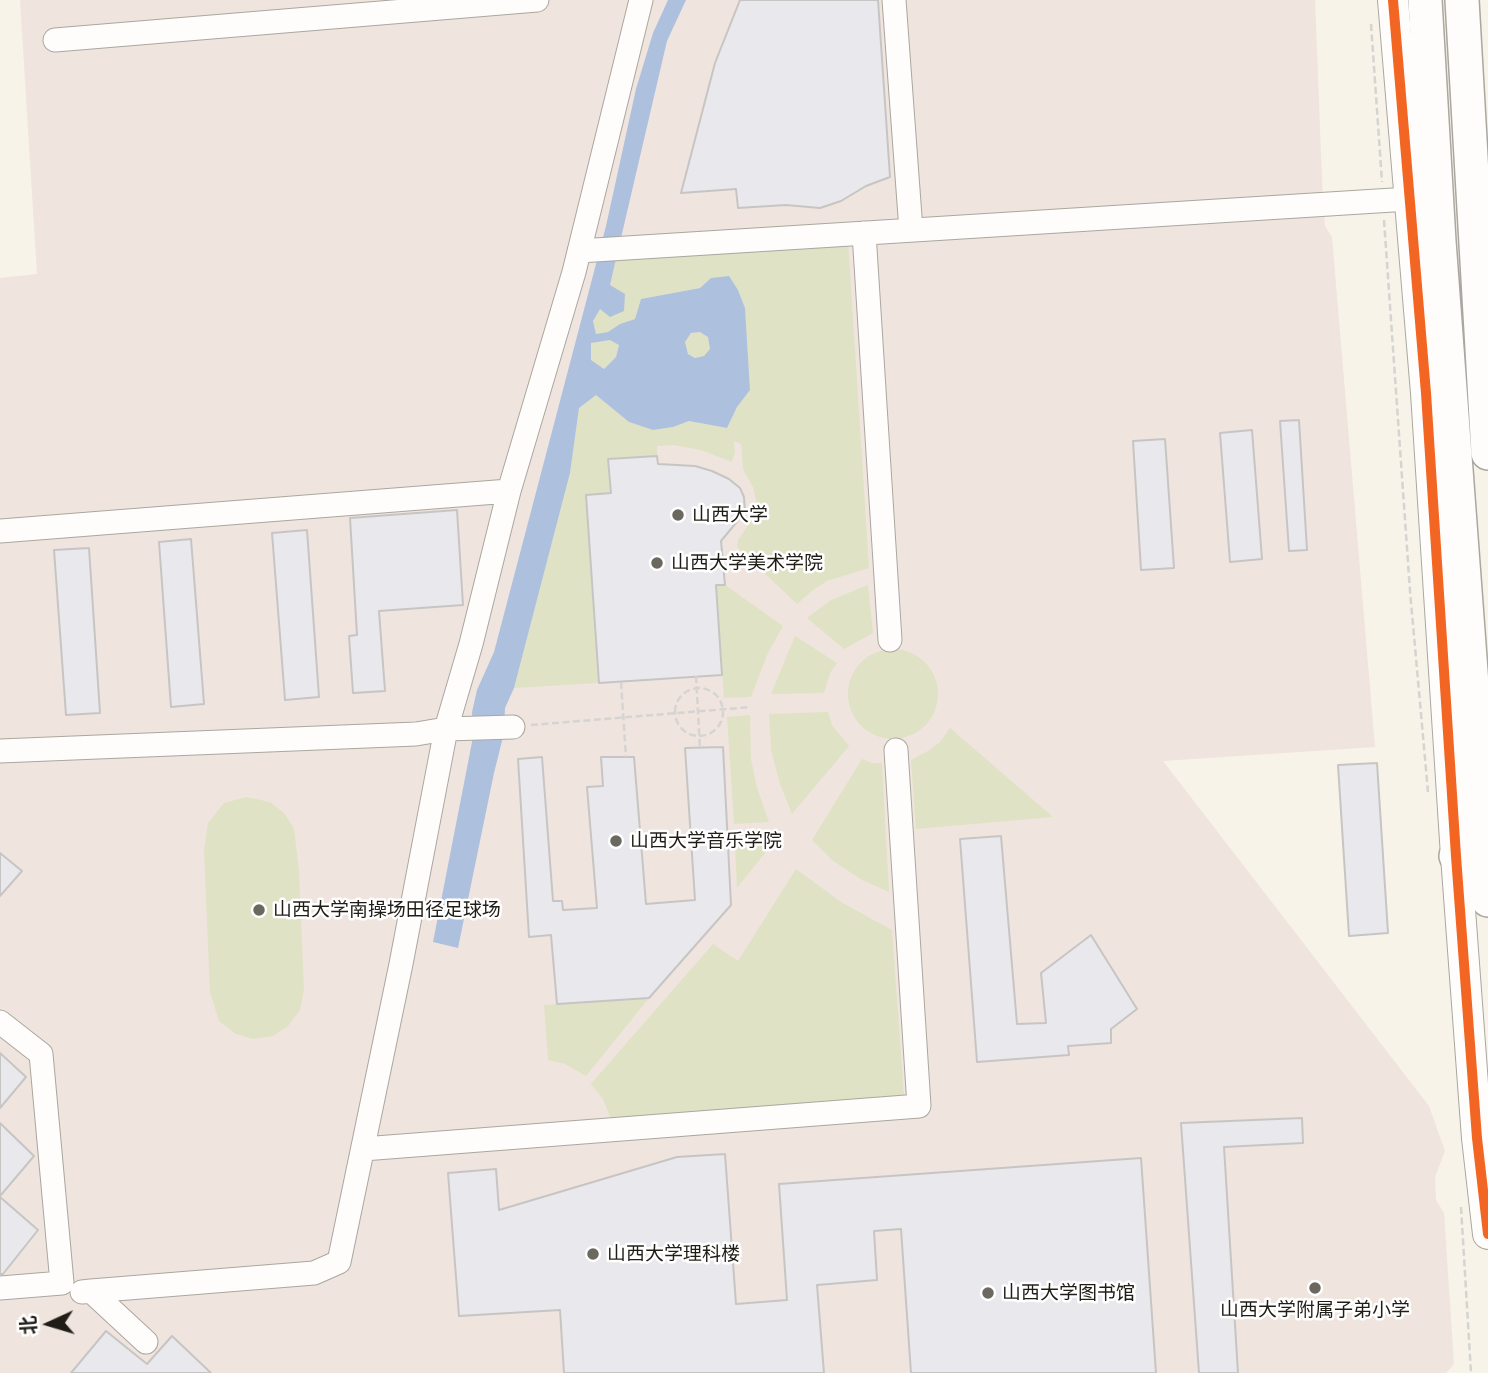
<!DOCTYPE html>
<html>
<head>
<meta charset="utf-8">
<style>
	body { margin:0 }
	#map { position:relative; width:1488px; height:1373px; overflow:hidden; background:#f7f3e9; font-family:Barlow,"Noto Sans SC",sans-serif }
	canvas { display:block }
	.north { position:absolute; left:14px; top:1289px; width:70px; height:70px; -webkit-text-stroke:5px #fff; paint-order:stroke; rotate:266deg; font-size:19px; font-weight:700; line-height:28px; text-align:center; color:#201d17 }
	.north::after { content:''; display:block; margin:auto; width:24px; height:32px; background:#201d17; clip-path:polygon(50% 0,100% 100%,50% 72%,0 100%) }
</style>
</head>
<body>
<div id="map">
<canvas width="1488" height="1373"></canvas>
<div class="north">北</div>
</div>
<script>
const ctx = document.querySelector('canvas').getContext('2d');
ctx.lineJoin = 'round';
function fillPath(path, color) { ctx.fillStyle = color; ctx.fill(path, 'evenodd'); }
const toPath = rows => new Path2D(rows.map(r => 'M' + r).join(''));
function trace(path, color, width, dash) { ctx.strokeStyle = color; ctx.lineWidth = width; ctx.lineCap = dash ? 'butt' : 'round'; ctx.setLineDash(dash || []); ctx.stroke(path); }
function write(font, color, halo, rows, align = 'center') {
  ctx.font = font + ' Barlow,"Noto Sans SC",sans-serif'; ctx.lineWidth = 5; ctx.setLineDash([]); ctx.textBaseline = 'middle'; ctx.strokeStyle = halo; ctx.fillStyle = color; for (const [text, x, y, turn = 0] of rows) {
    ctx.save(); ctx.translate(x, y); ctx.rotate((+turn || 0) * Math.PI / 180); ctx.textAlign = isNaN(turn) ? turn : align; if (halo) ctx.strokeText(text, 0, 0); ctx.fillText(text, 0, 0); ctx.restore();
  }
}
fillPath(toPath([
	[20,0,1315,0,1323,205,1325,226,1332,237,1375,747,1163,761,1429,1106,1445,1151,1435,1177,1436,1200,1444,1213,1454,1364,1446,1373,0,1373,0,278,37,274]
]), '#f0e4de');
fillPath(toPath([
	[848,240,869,568,827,581,813,590,797,604,737,547,738,540,755,515,757,505,753,487,743,469,741,444,734,441,735,452,732,462,701,450,673,445,657,446,657,456,609,459,611,493,586,495,599,683,514,688,570,473,579,408,596,395,629,422,653,430,673,427,689,421,727,428,737,407,750,390,745,308,738,290,711,278,700,288,641,299,635,319,620,324,608,332,596,334,593,321,610,285,617,256],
	'685 345a13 13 0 1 1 26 0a13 13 0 1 1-26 0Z',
	[610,339,619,344,616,357,604,369,590,360,591,343],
	[716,585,725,585,783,626,768,653,751,697,724,698],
	[868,585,873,633,844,649,807,618,831,600],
	[795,636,837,663,830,673,824,693,771,694],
	'848 694a45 45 0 1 1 90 0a45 45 0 1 1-90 0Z',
	[828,712,832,725,849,746,792,814,780,784,771,750,769,714],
	[750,715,751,759,757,788,769,822,734,824,727,717],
	[950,728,1053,817,916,829,911,760,928,751,940,742],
	[862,759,872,763,882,763,889,892,862,880,832,860,812,840],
	[246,797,270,802,285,814,294,829,299,871,304,989,300,1010,288,1026,273,1036,253,1039,236,1034,219,1021,215,1008,210,992,204,851,208,823,224,803],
	[772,844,737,888,735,846],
	[796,869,841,902,892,930,904,1096,611,1119,603,1099,591,1084,713,944,738,961],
	[649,998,586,1076,565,1064,548,1060,544,1005]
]), '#dfe2c5');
fillPath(toPath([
	[668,0,686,0,667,41,610,285,625,294,624,311,610,317,600,309,593,321,596,334,608,332,620,324,635,319,641,299,700,288,711,278,729,276,738,290,745,308,750,390,737,407,727,428,689,421,673,427,653,430,629,422,596,395,579,408,570,473,514,688,505,708,504,733,494,773,458,948,433,942,473,737,472,712,477,690,494,652,606,226,636,89,653,33],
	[700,332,708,337,710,349,704,356,695,358,688,354,685,342,691,333],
	[610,340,619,345,616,357,604,369,591,360,591,343]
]), '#adc1de');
const building = toPath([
	[740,0,878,0,890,177,866,186,841,201,820,208,786,205,738,208,736,189,681,193,715,63,740,0],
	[1299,420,1307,550,1289,551,1280,421,1299,420],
	[1252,430,1262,559,1230,562,1220,433,1252,430],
	[1165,439,1174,568,1141,570,1133,441,1165,439],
	[657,456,658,464,695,466,712,471,729,479,740,488,744,497,745,512,721,541,725,585,716,585,722,675,599,683,586,495,611,493,608,459,657,456],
	[457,510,463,605,379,611,385,691,353,693,349,636,357,635,350,518,457,510],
	[307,530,319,697,285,700,272,533,307,530],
	[191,539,204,704,171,707,159,542,191,539],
	[89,548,100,713,66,715,54,550,89,548],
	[723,747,731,905,649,998,557,1004,551,935,529,937,518,759,542,757,553,901,562,901,563,910,597,908,587,787,603,786,601,757,634,757,646,904,695,900,685,748,723,747],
	[1377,763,1388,933,1349,936,1338,765,1377,763],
	[1001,836,1017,1024,1046,1023,1041,973,1091,935,1137,1009,1111,1029,1111,1043,1068,1046,1069,1055,977,1062,960,839,1001,836],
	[0,853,22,871,0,896,0,853],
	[0,1053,26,1077,0,1108,0,1053],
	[1302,1118,1303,1143,1224,1147,1238,1373,1199,1373,1181,1123,1302,1118],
	[0,1123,34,1156,0,1196,0,1123],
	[725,1154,736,1304,787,1300,779,1184,1141,1158,1156,1373,911,1373,901,1229,874,1231,877,1280,817,1285,824,1373,564,1373,560,1310,459,1316,448,1173,496,1169,499,1210,677,1157,725,1154],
	[0,1197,38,1230,3,1274,0,1274,0,1197],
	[106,1331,147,1364,172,1336,211,1373,71,1373,106,1331]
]);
fillPath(building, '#e9e8ec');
trace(building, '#c7c5c4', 2);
const minor = toPath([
	[894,0,911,230],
	[55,40,537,0],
	[864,233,890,640],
	[579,251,1409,199],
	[0,531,509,491],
	[0,751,416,734,446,729,471,644,509,491,574,272,641,0],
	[0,1022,41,1054,62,1283,0,1288],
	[363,1149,919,1106,896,750],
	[91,1291,314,1273,339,1262,401,964,446,729,513,727],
	[82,1292,91,1291,146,1342]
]);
const major = toPath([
	[1393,0,1426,393,1456,856,1477,1138,1488,1234]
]);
const highway = toPath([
	[1425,0,1439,241,1488,900],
	[1462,0,1488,453],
	[1456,856,1471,834,1469,805]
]);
trace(minor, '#a9a79f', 25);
trace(major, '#a9a79f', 32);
trace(highway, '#a9a79f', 36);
trace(toPath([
	[1371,24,1382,182],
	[1384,220,1410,591,1428,792],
	[531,725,751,707],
	[1461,1207,1471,1373]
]), '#d5d4d1', 2.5, [7, 3.5]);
trace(minor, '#fefdfc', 23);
trace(major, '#fefdfc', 30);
trace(highway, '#fefdfc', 33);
trace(toPath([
	[696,676,700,748],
	[621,682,626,757],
	'675 712a24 24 0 1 1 48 0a24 24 0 1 1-48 0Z'
]), '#d5d4d1', 2.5, [7, 3.5]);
trace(toPath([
	[1393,0,1426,393,1456,856,1477,1138,1488,1234]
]), '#f26522', 10);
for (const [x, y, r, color] of [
	[678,515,7,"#6b6860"],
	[657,563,7,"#6b6860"],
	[616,841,7,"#6b6860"],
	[259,910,7,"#6b6860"],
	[593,1254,7,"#6b6860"],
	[1315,1288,7,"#6b6860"],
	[988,1293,7,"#6b6860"]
]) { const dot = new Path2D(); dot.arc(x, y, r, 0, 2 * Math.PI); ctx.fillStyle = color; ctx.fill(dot); trace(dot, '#fff', 2.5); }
write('19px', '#201d17', '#fff', [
	["山西大学",692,515],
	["山西大学美术学院",671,563],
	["山西大学音乐学院",630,841],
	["山西大学南操场田径足球场",273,910],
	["山西大学理科楼",607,1254],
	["山西大学图书馆",1002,1293],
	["山西大学附属子弟小学",1315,1310,"center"]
], 'left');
</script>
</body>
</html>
